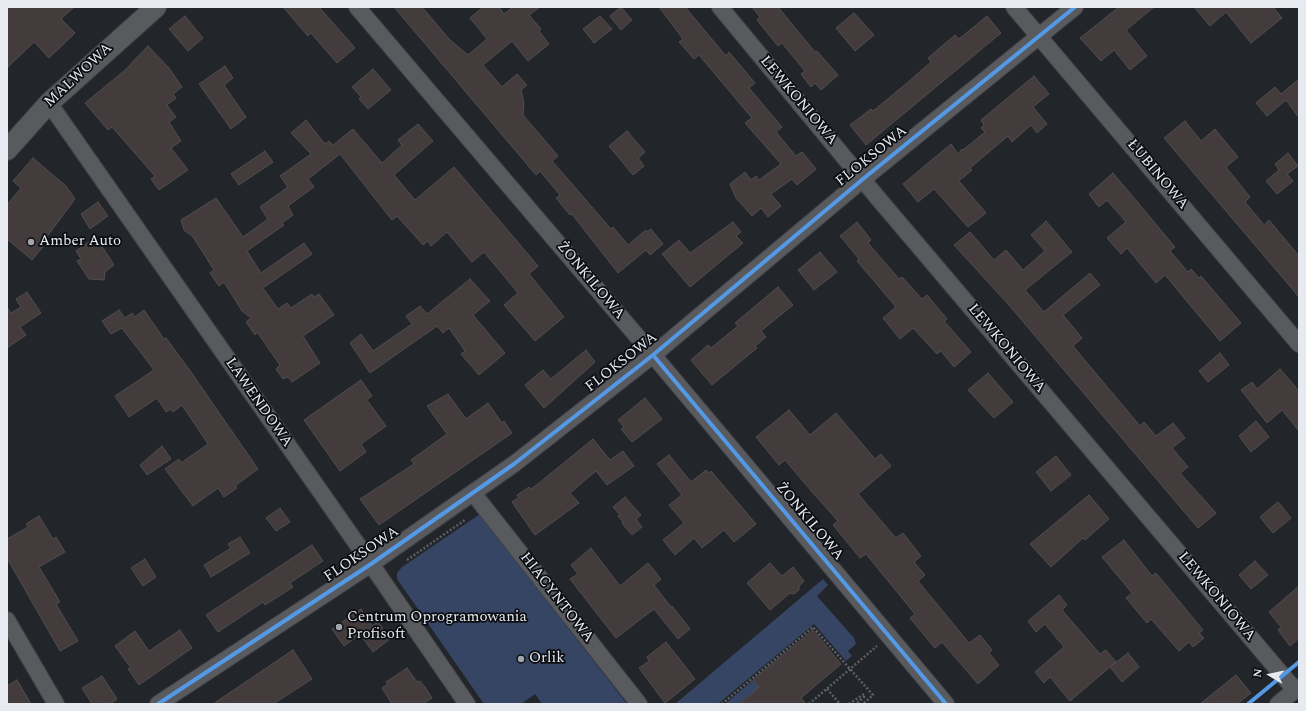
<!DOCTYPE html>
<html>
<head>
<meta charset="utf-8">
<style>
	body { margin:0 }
	#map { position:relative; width:1306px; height:711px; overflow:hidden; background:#22252a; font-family:Spectral,serif }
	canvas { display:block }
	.frame { position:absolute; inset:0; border:8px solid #e7eaf1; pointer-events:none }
	.north { position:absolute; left:1250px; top:655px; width:40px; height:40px; -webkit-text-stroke:3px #0b0d11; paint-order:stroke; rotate:279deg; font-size:11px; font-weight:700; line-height:16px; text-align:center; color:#e7eaf1 }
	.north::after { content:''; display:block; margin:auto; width:14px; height:18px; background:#e7eaf1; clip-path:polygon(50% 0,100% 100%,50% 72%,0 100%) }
</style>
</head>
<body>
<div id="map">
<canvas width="1306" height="711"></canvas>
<div class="frame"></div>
<div class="north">N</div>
</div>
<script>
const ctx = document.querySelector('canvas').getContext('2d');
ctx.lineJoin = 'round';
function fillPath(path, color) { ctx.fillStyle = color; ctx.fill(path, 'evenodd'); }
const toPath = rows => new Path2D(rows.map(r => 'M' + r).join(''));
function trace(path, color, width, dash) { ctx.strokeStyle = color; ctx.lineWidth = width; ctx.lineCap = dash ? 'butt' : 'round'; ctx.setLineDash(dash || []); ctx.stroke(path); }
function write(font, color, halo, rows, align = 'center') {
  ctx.font = font + ' Spectral,serif'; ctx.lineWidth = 3.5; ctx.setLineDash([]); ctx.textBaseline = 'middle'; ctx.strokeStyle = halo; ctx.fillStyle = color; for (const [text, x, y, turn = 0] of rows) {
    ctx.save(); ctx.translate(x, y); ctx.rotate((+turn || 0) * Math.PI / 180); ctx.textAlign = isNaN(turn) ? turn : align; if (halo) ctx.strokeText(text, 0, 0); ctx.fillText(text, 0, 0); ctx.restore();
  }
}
fillPath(toPath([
	[480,514,627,704,542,704,535,694,521,704,484,704,397,579,397,573,402,567],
	[823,579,828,585,817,596,854,638,856,644,848,651,852,656,846,661,814,624,718,704,675,704],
	[753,680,759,687,739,704,725,704]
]), '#354563');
const building = toPath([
	[7,7,74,7,61,19,75,33,49,58,34,42,7,68,7,7],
	[283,7,319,7,355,48,337,63,311,33,308,36,283,7],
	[394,7,422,7,450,40,468,55,487,39,470,18,483,7,499,7,504,14,513,7,540,7,529,15,541,29,539,31,549,44,528,61,512,41,483,65,502,87,517,74,527,85,521,90,524,103,523,115,558,156,552,161,611,229,613,227,628,245,646,230,647,232,651,229,663,244,650,255,646,250,618,273,572,214,570,215,556,198,560,195,540,171,536,175,394,7],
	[621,7,632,20,621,30,610,16,621,7],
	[659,7,685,7,726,56,729,52,755,83,749,88,782,127,776,132,796,156,802,152,816,169,797,185,792,179,771,194,781,206,768,217,761,208,752,216,736,198,730,184,745,172,751,180,756,176,759,180,781,164,745,123,752,118,699,55,694,59,679,42,683,39,659,7],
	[752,7,778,7,815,52,817,51,838,75,821,90,815,83,811,87,801,74,805,71,782,43,778,46,757,20,760,17,752,7],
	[1119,7,1154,7,1126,30,1147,56,1130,70,1114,50,1101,61,1080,38,1119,7],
	[1194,7,1273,7,1282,18,1251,43,1226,12,1210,26,1194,7],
	[854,13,874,35,855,51,836,28,854,13],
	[185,16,203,38,188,51,169,29,185,16],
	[600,16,612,29,594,43,583,29,600,16],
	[987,16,1001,33,866,145,850,125,871,109,873,111,907,83,931,62,928,58,955,35,959,39,987,16],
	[148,46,169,68,182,87,173,94,176,98,167,105,176,117,169,122,181,141,171,148,188,170,159,190,151,179,155,176,112,127,108,130,85,103,124,71,148,46],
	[225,66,233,78,224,85,246,117,231,129,199,84,225,66],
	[373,69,391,90,368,109,359,99,361,97,352,87,373,69],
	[1034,76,1049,94,1033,107,1047,124,1037,133,1031,125,1012,142,1008,136,970,168,972,170,959,181,986,213,968,227,934,189,918,202,903,184,951,144,958,154,962,149,963,150,985,132,981,128,984,125,981,120,1034,76],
	[1299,79,1299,118,1286,100,1267,116,1256,103,1275,87,1281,94,1299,79],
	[306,120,325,144,329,141,333,145,353,129,382,163,402,145,398,140,418,124,433,141,394,175,415,200,454,167,538,266,529,274,564,317,535,341,504,305,518,293,484,252,472,262,447,232,431,246,428,241,423,245,397,216,392,220,340,154,308,179,314,187,288,206,293,215,282,223,284,225,247,251,261,273,304,243,312,254,263,288,278,309,287,303,291,308,312,294,314,297,319,294,334,315,303,336,320,363,292,382,288,377,283,379,276,369,280,365,257,332,255,335,246,322,251,318,242,311,224,282,219,286,210,273,214,270,193,237,184,230,181,220,216,198,243,237,268,219,260,207,288,187,280,176,311,154,291,133,306,120],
	[1185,121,1201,141,1215,129,1238,157,1226,167,1250,197,1245,202,1264,225,1269,220,1299,256,1299,297,1164,138,1185,121],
	[627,131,645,152,638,158,644,166,633,175,609,146,627,131],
	[265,151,273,162,239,185,231,174,265,151],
	[1288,153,1298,166,1287,174,1293,181,1277,194,1266,181,1279,170,1275,164,1288,153],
	[33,158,66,186,75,199,46,238,48,241,32,260,7,239,7,205,21,188,13,181,33,158],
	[1113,173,1175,247,1170,251,1188,272,1191,269,1199,278,1201,276,1241,323,1220,341,1165,275,1156,283,1127,248,1121,254,1107,238,1126,222,1107,200,1099,207,1089,194,1113,173],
	[98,202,108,216,90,229,81,214,98,202],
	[1046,221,1072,252,1025,290,1044,312,1090,273,1100,285,1063,315,1082,338,1073,346,1140,426,1144,422,1156,436,1173,423,1185,438,1172,448,1188,467,1180,473,1216,513,1198,528,1008,304,954,245,970,232,994,260,1006,250,1023,270,1045,251,1031,235,1046,221],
	[733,222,741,232,736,236,743,243,690,287,662,254,679,240,690,253,733,222],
	[857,222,871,240,868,243,899,279,902,277,922,299,927,295,947,319,944,321,971,352,954,367,941,351,937,354,913,328,900,339,883,318,896,307,857,261,859,259,840,236,857,222],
	[96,237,114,265,105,272,104,280,89,279,77,261,81,259,76,251,96,237],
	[820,252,837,272,814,290,798,270,820,252],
	[470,279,490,301,473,315,505,353,479,375,461,354,465,351,449,328,443,333,437,326,370,373,350,343,361,334,373,351,412,324,406,316,420,306,427,314,470,279],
	[778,287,793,305,761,331,766,337,755,346,757,348,712,385,691,360,708,345,711,348,738,326,735,323,778,287],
	[27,292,41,313,20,327,26,335,7,348,7,307,11,313,21,307,16,299,27,292],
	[119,310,125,318,132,313,135,317,144,310,164,339,166,338,191,372,258,469,235,486,237,488,224,497,218,488,193,506,165,469,179,459,181,463,208,444,182,405,173,412,171,409,166,412,157,398,129,417,115,396,154,370,122,328,111,334,102,321,119,310],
	[586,350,595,362,544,408,525,385,543,370,551,379,586,350],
	[1220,353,1229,365,1208,382,1199,371,1220,353],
	[1280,369,1299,391,1299,431,1282,410,1267,423,1241,390,1252,382,1257,389,1280,369],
	[988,373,1013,402,994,418,968,390,988,373],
	[361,380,372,396,367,400,386,426,361,444,366,452,340,471,304,420,361,380],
	[448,394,466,419,488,403,502,423,504,421,512,433,379,525,360,499,414,464,411,460,447,434,427,406,448,394],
	[645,398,662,419,632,442,621,429,624,427,618,420,645,398],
	[789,410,810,435,836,413,875,459,881,454,891,466,858,494,896,538,903,533,921,556,914,562,925,575,918,581,969,643,980,635,992,650,989,653,999,665,978,684,942,642,935,648,910,618,915,614,866,554,860,558,833,525,838,521,813,493,785,460,779,465,756,437,789,410],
	[1256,421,1269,437,1251,452,1239,436,1256,421],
	[593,439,610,460,623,451,634,466,607,485,596,471,570,493,579,503,535,535,512,502,519,497,517,495,529,487,531,489,539,483,593,439],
	[162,446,171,459,147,475,140,465,162,446],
	[669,455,691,482,706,470,709,473,711,471,756,524,734,542,724,530,702,548,694,538,675,555,663,540,684,523,669,505,682,495,657,464,669,455],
	[1056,456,1071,475,1051,491,1036,472,1056,456],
	[1089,495,1109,519,1085,540,1083,538,1051,567,1030,544,1089,495],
	[625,497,641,515,636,519,642,527,632,535,622,523,623,522,618,516,620,515,613,507,625,497],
	[1278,502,1291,518,1273,533,1260,517,1278,502],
	[280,508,290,522,276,531,266,518,280,508],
	[39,516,53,539,56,537,65,552,39,567,60,602,56,604,78,641,60,651,7,558,7,539,28,527,26,524,39,516],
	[240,537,250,553,211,577,204,565,231,548,228,544,240,537],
	[1124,540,1152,576,1156,573,1203,630,1199,633,1204,638,1193,647,1189,642,1179,651,1151,619,1147,623,1126,598,1132,593,1102,557,1124,540],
	[312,545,323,561,290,583,293,587,265,605,263,602,218,632,206,615,312,545],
	[591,548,620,586,648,563,661,579,654,585,671,607,672,606,690,629,678,639,654,609,616,638,570,579,578,574,571,565,591,548],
	[145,559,156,577,143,586,131,568,145,559],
	[1255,561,1268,575,1251,589,1239,575,1255,561],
	[770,563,782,576,793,567,804,581,799,586,799,590,794,594,790,593,770,610,747,583,770,563],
	[1299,586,1299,638,1290,646,1278,630,1281,627,1269,612,1299,586],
	[1059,595,1067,605,1062,610,1100,654,1106,650,1116,662,1070,701,1050,677,1044,683,1035,672,1064,647,1045,624,1036,632,1028,621,1059,595],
	[361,609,372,626,378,622,390,639,373,652,360,634,344,646,332,629,361,609],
	[180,630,192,648,139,685,128,669,131,668,115,646,135,631,149,651,180,630],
	[813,630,841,664,801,698,806,704,739,704,759,687,753,680,813,630],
	[666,642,695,679,665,703,639,668,649,661,647,657,666,642],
	[293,650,312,679,273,704,213,704,293,650],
	[1128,653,1139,667,1122,682,1110,667,1128,653],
	[407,668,417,682,420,681,425,687,432,698,423,704,392,704,382,688,388,684,386,682,407,668],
	[1236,675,1251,693,1237,704,1200,704,1236,675],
	[102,676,117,699,110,704,92,704,82,688,102,676],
	[17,680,31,704,7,704,7,686,17,680]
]);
fillPath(building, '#443c3c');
trace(building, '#4f4e50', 1);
const minor = toPath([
	[357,7,653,355,946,704],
	[720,7,877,197,1295,690],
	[1014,7,1299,344],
	[49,103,371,564,467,704],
	[473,493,639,704],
	[7,620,56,704],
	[158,704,371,564,514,464,653,355,863,179,1075,7],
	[1278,704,1299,687]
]);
const tertiary = toPath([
	[7,150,49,103,156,7]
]);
trace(minor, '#404247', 18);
trace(tertiary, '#404247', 22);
trace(toPath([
	[407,560,465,520],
	[827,689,840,704],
	[722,704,813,627,873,695,863,704],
	[809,704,877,646],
	[849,704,864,694,864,697,856,704]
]), '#5d5f63', 2.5, [2, 2]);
trace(minor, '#585a5e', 16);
trace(tertiary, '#585a5e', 20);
trace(toPath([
	[653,355,946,704],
	[158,704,371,564,514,464,653,355,863,179,1075,7],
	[1248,704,1299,662]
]), '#5399e6', 4);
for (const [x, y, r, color] of [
	[31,242,4,"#a2a5ab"],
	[339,627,4,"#a2a5ab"],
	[521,659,4,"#a2a5ab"]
]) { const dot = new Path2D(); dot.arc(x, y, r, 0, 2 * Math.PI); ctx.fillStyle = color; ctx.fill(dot); trace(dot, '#0b0d11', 1.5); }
write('15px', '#e7eaf1', '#0b0d11', [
	["MALWOWA",79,76,-43],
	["LEWKONIOWA",798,101,50],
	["FLOKSOWA",872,157,-39],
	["ŁUBINOWA",1157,175,50],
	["ŻONKILOWA",590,281,50],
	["LEWKONIOWA",1006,349,50],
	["FLOKSOWA",622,363,-38],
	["LAWENDOWA",258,403,55],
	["ŻONKILOWA",809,522,50],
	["FLOKSOWA",362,555,-34],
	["LEWKONIOWA",1216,597,50],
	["HIACYNTOWA",556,598,52]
]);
write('15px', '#e7eaf1', '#0b0d11', [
	["Amber Auto",39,242],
	["Centrum Oprogramowania",347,618],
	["Profisoft",347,635],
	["Orlik",529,659]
], 'left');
</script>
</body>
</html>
